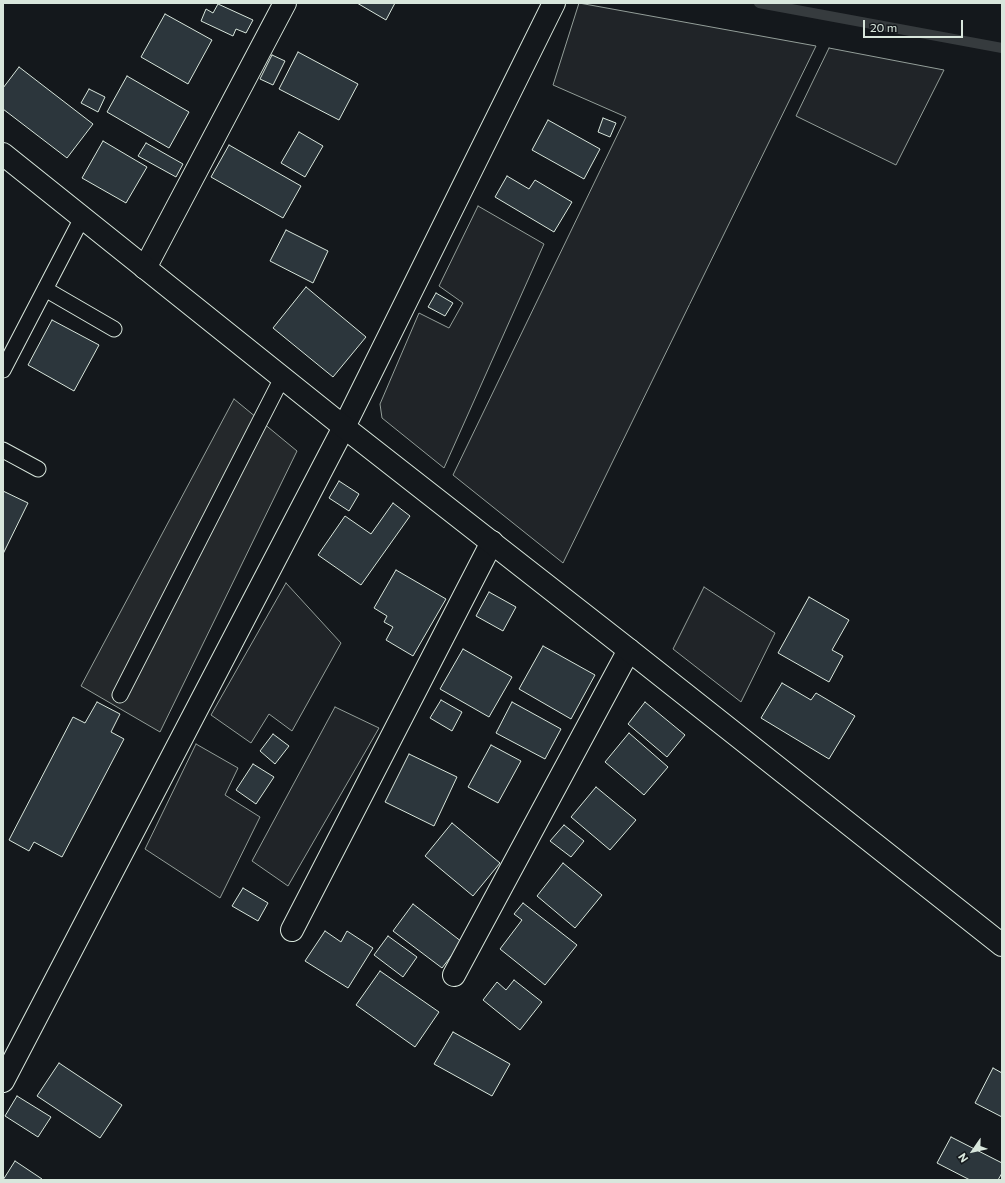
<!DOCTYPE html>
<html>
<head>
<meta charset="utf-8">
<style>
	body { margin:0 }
	#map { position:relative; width:1005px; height:1183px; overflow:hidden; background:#14181c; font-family:Commissioner,sans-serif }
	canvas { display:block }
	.frame { position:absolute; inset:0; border:4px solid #d8e6dc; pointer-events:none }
	.north { position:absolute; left:953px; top:1131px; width:40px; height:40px; -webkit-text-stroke:3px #14181c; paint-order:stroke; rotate:236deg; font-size:11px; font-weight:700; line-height:16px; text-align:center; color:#d8e6dc }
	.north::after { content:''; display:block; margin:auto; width:14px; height:18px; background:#d8e6dc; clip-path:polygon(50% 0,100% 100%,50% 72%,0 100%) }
	.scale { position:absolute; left:863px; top:20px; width:100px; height:18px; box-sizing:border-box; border:2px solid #d8e6dc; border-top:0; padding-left:5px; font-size:12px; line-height:14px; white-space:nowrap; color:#d8e6dc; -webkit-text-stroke:3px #14181c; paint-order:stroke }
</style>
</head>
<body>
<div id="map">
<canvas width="1005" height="1183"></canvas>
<div class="frame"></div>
<div class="north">N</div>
<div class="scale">20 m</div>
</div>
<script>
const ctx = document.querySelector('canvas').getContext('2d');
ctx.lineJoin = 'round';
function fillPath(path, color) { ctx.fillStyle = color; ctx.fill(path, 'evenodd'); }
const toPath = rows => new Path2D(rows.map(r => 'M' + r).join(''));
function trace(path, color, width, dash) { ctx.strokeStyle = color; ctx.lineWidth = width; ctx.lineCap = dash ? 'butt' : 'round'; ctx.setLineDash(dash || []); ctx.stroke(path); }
const green = toPath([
	[579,3,816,46,563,563,453,475,626,117,553,85,579,3],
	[829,48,944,70,896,165,796,116,829,48],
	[478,206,544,244,444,468,382,418,380,404,419,313,449,328,463,303,439,286,478,206],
	[286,583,341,643,292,731,269,714,251,743,211,715,286,583],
	[704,587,775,633,741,702,673,649,704,587],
	[335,707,379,728,288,886,252,861,335,707],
	[196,744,238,768,225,795,260,817,220,898,145,849,196,744]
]);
fillPath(green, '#202428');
trace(green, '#939e99', 1);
const parking = toPath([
	[234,399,297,451,160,732,81,686,234,399]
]);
fillPath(parking, '#24282b');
trace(parking, '#939e99', 1);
trace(toPath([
	[759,3,1002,48]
]), '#363b3e', 10);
const building = toPath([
	[357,3,395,3,386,20,357,3],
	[218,4,253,20,246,33,236,29,233,36,201,21,206,9,213,13,218,4],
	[165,14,212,40,188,84,141,57,165,14],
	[298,52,358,84,339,120,279,89,298,52],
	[272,55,285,61,273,85,260,79,272,55],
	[19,67,93,124,67,158,3,109,3,88,19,67],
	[127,76,189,112,169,148,107,112,127,76],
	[89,89,105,97,98,112,81,103,89,89],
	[603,118,616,123,610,137,598,132,603,118],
	[548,120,600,149,584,179,532,150,548,120],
	[299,132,323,146,305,177,281,163,299,132],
	[103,141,147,167,126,203,82,178,103,141],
	[146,143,183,164,176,177,138,156,146,143],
	[229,145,301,186,283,218,211,177,229,145],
	[507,176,529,189,535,180,572,202,554,232,495,197,507,176],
	[286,230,328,251,313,283,270,261,286,230],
	[306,287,366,337,333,377,273,328,306,287],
	[436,293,453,303,445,316,428,307,436,293],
	[52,320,99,345,74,391,28,365,52,320],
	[339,481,359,494,349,511,329,498,339,481],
	[3,491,28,503,3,554,3,491],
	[393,503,410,516,361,585,318,555,345,516,371,534,393,503],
	[396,570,446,599,413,656,386,640,393,627,384,622,387,616,374,608,396,570],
	[489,592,516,607,503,631,476,616,489,592],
	[809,597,849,620,832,650,843,656,829,682,778,653,809,597],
	[543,646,595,675,571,719,519,689,543,646],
	[463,649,512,677,489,717,440,689,463,649],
	[782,683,811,700,816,693,855,716,829,759,761,718,782,683],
	[441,700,462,712,452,731,430,718,441,700],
	[97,702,120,714,111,732,124,739,62,857,34,842,29,851,9,840,73,717,85,723,97,702],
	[512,702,561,729,545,759,496,733,512,702],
	[645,702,685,735,667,757,628,724,645,702],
	[629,733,668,767,644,795,605,762,629,733],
	[273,734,289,746,275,764,260,751,273,734],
	[491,745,521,761,498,803,468,787,491,745],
	[409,754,457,777,434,826,385,802,409,754],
	[253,764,274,777,256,804,236,790,253,764],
	[596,787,636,820,610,850,571,817,596,787],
	[452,823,500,863,473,896,425,856,452,823],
	[564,825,584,841,571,857,550,841,564,825],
	[563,863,602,895,575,928,537,896,563,863],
	[243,888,268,903,258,921,232,906,243,888],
	[523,903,577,945,545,985,500,949,522,920,514,914,523,903],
	[413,904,462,942,442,968,393,931,413,904],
	[325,931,341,942,347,931,373,948,348,988,305,961,325,931],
	[388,936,417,957,403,977,374,955,388,936],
	[380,971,439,1012,415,1047,356,1005,380,971],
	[514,980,542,1002,520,1030,483,1000,497,982,506,990,514,980],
	[453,1032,510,1064,492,1096,434,1064,453,1032],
	[59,1063,122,1105,100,1138,37,1096,59,1063],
	[993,1068,1002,1073,1002,1117,975,1103,993,1068],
	[17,1096,51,1117,38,1137,5,1116,17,1096],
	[951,1137,1002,1163,1002,1173,998,1180,970,1180,937,1163,951,1137],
	[15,1161,42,1179,41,1180,3,1180,15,1161]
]);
fillPath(building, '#2c363c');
trace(building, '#d8e6dc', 1);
const service = toPath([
	[45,289,114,329],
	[3,370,82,218],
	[3,450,38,469],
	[120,695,282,378]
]);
const minor = toPath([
	[145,268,285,3],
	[292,930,492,542],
	[454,975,629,650],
	[3,1081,344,427,554,3]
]);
const tertiary = toPath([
	[3,154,344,427,629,650,1002,945]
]);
trace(service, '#d8e6dc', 17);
trace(minor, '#d8e6dc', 24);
trace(tertiary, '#d8e6dc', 24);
trace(service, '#14181c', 15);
trace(minor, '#14181c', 22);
trace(tertiary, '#14181c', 22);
</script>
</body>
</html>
